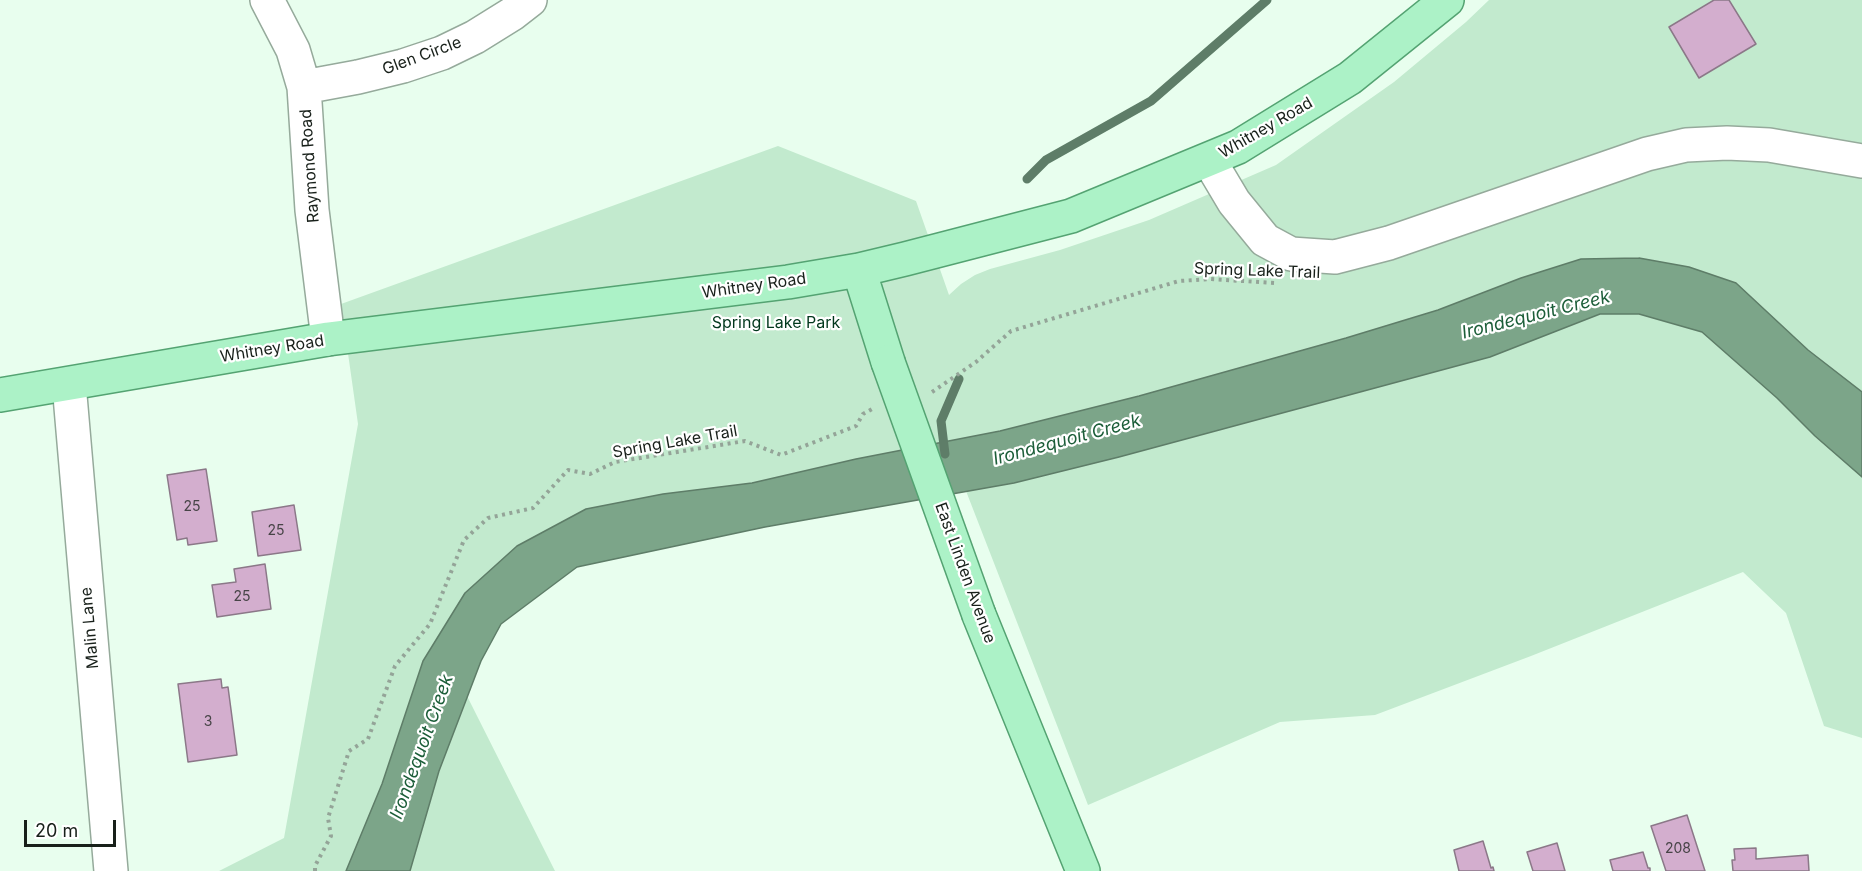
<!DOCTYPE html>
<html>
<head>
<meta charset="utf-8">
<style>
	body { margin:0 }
	#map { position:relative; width:1862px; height:871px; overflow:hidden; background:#e8feee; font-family:Inter,sans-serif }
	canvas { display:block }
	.scale { position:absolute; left:24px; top:820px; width:92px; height:27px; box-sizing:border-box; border:3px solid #18201a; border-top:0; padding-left:8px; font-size:18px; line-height:21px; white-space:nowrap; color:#18201a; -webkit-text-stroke:4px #fff; paint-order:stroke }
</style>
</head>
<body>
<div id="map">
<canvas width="1862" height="871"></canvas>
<div class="scale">20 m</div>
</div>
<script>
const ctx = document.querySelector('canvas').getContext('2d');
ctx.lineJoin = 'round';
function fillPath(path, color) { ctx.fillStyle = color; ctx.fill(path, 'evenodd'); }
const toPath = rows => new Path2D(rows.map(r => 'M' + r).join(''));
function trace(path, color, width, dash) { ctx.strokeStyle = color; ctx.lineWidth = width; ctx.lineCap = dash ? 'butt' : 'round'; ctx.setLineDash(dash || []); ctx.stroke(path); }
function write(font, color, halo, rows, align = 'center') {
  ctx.font = font + ' Inter,sans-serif'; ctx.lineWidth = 4.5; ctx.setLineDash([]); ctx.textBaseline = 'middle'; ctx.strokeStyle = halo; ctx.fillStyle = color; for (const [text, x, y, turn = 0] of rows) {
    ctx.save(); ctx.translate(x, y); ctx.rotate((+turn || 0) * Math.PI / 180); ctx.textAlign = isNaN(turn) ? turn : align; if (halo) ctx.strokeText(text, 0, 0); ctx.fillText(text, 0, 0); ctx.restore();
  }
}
fillPath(toPath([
	[1489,0,1862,0,1862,437,1640,288,528,560,382,784,346,871,219,871,284,838,358,424,341,304,778,146,916,201,949,295,961,284,975,275,990,269,1060,250,1149,220,1276,165,1394,82,1466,22],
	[1600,314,1639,314,1702,331,1777,398,1815,436,1862,477,1862,738,1824,726,1786,613,1743,572,1531,656,1375,715,1280,722,1088,805,966,491,1014,483,1119,457,1490,357],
	[467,696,555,871,410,871,439,771]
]), '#c2eace');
const water = toPath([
	[1639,258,1689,267,1736,283,1808,350,1862,392,1862,477,1815,436,1777,398,1702,332,1639,314,1600,314,1490,357,1119,457,1014,483,765,527,577,567,501,624,481,661,439,771,410,871,346,871,382,784,423,661,465,593,517,546,586,509,663,494,752,483,856,459,1000,431,1139,396,1346,338,1438,310,1521,278,1581,259,1639,258]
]);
fillPath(water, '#7ca589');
trace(water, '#5e7d68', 1.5);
trace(toPath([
	[1027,179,1046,160,1151,101,1267,0],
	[945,454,941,421,959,379]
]), '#5e7d68', 9);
const building = toPath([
	[1714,0,1729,0,1756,44,1699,78,1669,27,1714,0],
	[206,469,217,541,188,545,187,538,177,540,167,475,206,469],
	[294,505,301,550,258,556,252,512,294,505],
	[265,564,271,609,217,617,212,585,236,582,234,569,265,564],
	[221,679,222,688,228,687,237,755,188,762,178,684,221,679],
	[1687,815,1705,871,1666,871,1651,826,1687,815],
	[1483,841,1491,868,1493,867,1494,871,1459,871,1454,850,1483,841],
	[1557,843,1565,871,1533,871,1527,852,1557,843],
	[1756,848,1756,859,1808,855,1809,871,1733,871,1732,860,1735,860,1734,849,1756,848],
	[1643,852,1648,868,1650,868,1650,871,1613,871,1610,860,1643,852]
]);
fillPath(building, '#d3aece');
trace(building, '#8b7888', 1.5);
const minor = toPath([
	[267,0,293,50,304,87,312,210,328,339],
	[304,87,358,77,403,66,442,53,475,37,512,14,530,0],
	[1209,160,1234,202,1265,240,1291,254,1335,257,1389,243,1647,154,1686,145,1727,143,1769,145,1862,161],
	[69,384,111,871]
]);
const major = toPath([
	[859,270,888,362],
	[0,395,328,339,788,282,859,270,905,259,1071,216,1238,147,1350,78,1447,0],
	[979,615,1083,871]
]);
trace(minor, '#95aa9b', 36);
trace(major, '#54a372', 36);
trace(toPath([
	[932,392,976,362,1011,331,1179,281,1210,279,1275,283],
	[315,871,315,866,331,836,328,818,349,751,368,739,395,666,430,624,464,540,488,518,533,508,568,470,590,474,615,462,745,441,781,455,856,426,863,414,872,409]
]), '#94a498', 4, [3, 4.5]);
trace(minor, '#fff', 33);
trace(major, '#acf2c7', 33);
const majorBridge = toPath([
	[888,362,979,615]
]);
trace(majorBridge, '#54a372', 36, []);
trace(majorBridge, '#acf2c7', 33);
write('14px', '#474447', null, [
	["25",192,507],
	["25",276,531],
	["25",242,597],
	["3",208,722],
	["208",1678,849]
]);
write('16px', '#18201a', '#fff', [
	["Glen Circle",422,56,-20],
	["Whitney Road",1266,128,-30],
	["Raymond Road",310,166,-94],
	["Spring Lake Trail",1257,271,2],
	["Whitney Road",754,286,-8],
	["Whitney Road",272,349,-9],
	["Spring Lake Trail",675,442,-10],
	["East Linden Avenue",965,573,70],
	["Malin Lane",90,628,-95]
]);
write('16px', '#01371c', '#fff', [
	["Spring Lake Park",776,323]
]);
write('italic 18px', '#1c5e39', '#fff', [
	["Irondequoit Creek",1536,315,-14],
	["Irondequoit Creek",1067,440,-15],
	["Irondequoit Creek",422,747,-70]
]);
</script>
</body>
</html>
